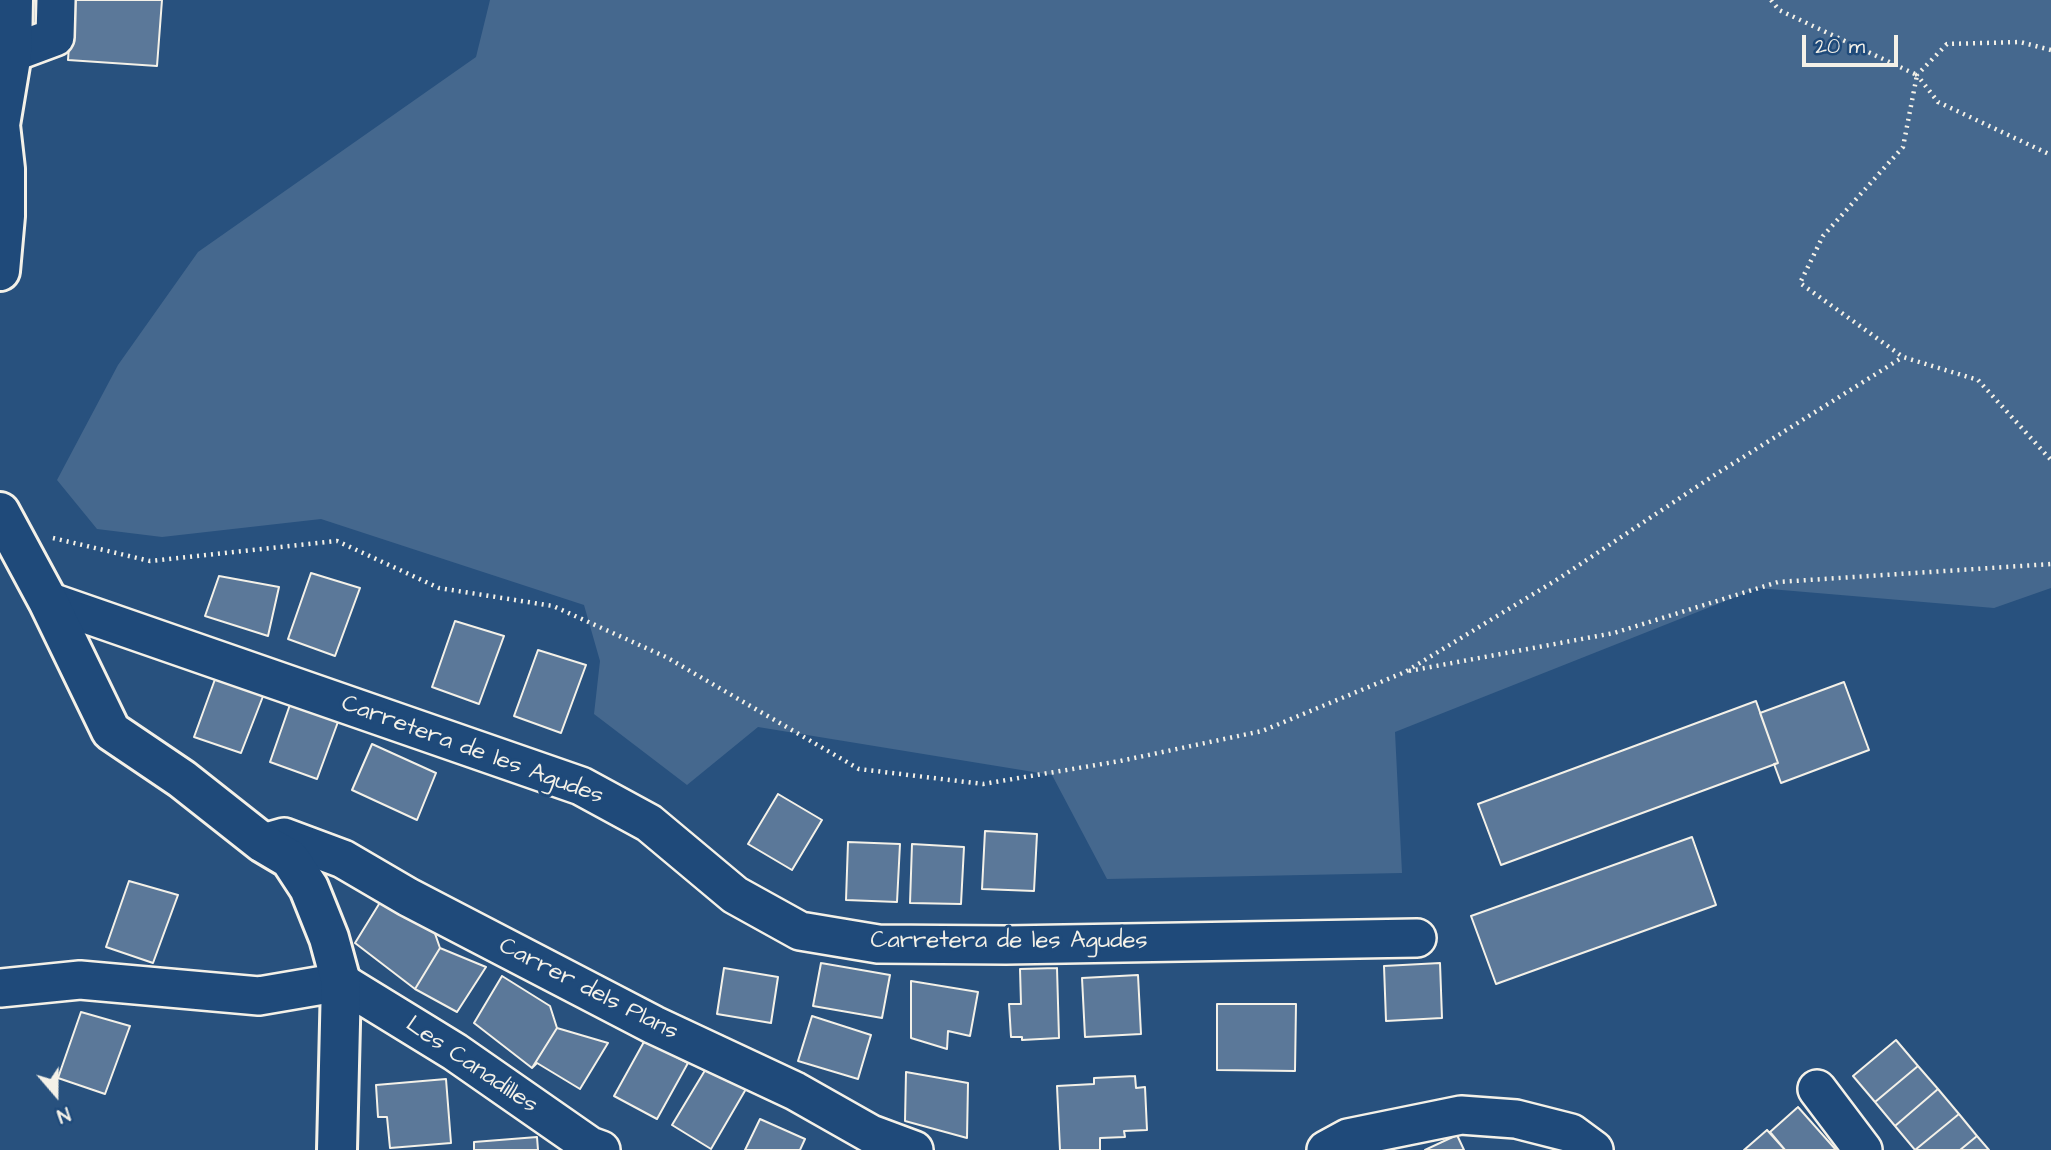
<!DOCTYPE html>
<html>
<head>
<meta charset="utf-8">
<style>
	body { margin:0 }
	#map { position:relative; width:2051px; height:1150px; overflow:hidden; background:#28517e; font-family:"Architects Daughter",sans-serif }
	canvas { display:block }
	.north { position:absolute; left:21px; top:1059px; width:70px; height:70px; -webkit-text-stroke:5px #1f4a7a; paint-order:stroke; rotate:160deg; font-size:19px; font-weight:700; line-height:28px; text-align:center; color:#f4f1e8 }
	.north::after { content:''; display:block; margin:auto; width:24px; height:32px; background:#f4f1e8; clip-path:polygon(50% 0,100% 100%,50% 72%,0 100%) }
	.scale { position:absolute; left:1802px; top:35px; width:96px; height:32px; box-sizing:border-box; border:4px solid #f4f1e8; border-top:0; padding-left:9px; font-size:21px; line-height:24px; white-space:nowrap; color:#f4f1e8; -webkit-text-stroke:5px #1f4a7a; paint-order:stroke }
</style>
</head>
<body>
<div id="map">
<canvas width="2051" height="1150"></canvas>
<div class="north">N</div>
<div class="scale">20 m</div>
</div>
<script>
const ctx = document.querySelector('canvas').getContext('2d');
ctx.lineJoin = 'round';
function fillPath(path, color) { ctx.fillStyle = color; ctx.fill(path, 'evenodd'); }
const toPath = rows => new Path2D(rows.map(r => 'M' + r).join(''));
function trace(path, color, width, dash) { ctx.strokeStyle = color; ctx.lineWidth = width; ctx.lineCap = dash ? 'butt' : 'round'; ctx.setLineDash(dash || []); ctx.stroke(path); }
function write(font, color, halo, rows, align = 'center') {
  ctx.font = font + ' "Architects Daughter",sans-serif'; ctx.lineWidth = 6; ctx.setLineDash([]); ctx.textBaseline = 'middle'; ctx.strokeStyle = halo; ctx.fillStyle = color; for (const [text, x, y, turn = 0] of rows) {
    ctx.save(); ctx.translate(x, y); ctx.rotate((+turn || 0) * Math.PI / 180); ctx.textAlign = isNaN(turn) ? turn : align; if (halo) ctx.strokeText(text, 0, 0); ctx.fillText(text, 0, 0); ctx.restore();
  }
}
fillPath(toPath([
	[490,0,2051,0,2051,588,1994,608,1758,588,1395,732,1402,873,1107,879,1052,775,758,727,687,785,594,714,600,661,584,605,321,519,162,537,97,529,57,480,118,365,198,252,476,57]
]), '#45688e');
const building = toPath([
	[72,0,162,0,157,66,68,60,72,0],
	[311,573,360,588,335,656,288,639,311,573],
	[219,576,279,587,268,636,205,616,219,576],
	[455,621,504,636,479,704,432,687,455,621],
	[538,650,586,665,561,733,514,716,538,650],
	[218,671,267,686,241,753,194,737,218,671],
	[1844,682,1869,750,1781,783,1774,764,1778,763,1760,713,1844,682],
	[293,696,342,711,317,779,270,762,293,696],
	[1756,701,1778,763,1501,865,1478,804,1756,701],
	[372,744,436,773,417,820,352,790,372,744],
	[778,794,822,820,792,870,748,844,778,794],
	[985,831,1037,834,1034,891,982,889,985,831],
	[1692,837,1716,905,1496,984,1471,916,1692,837],
	[848,842,900,844,897,902,846,900,848,842],
	[912,844,964,847,961,904,910,903,912,844],
	[129,881,178,895,153,963,106,947,129,881],
	[384,896,432,925,440,948,415,989,355,943,384,896],
	[440,948,486,967,457,1012,415,989,440,948],
	[821,963,890,975,882,1018,813,1006,821,963],
	[1440,963,1442,1018,1386,1021,1384,966,1440,963],
	[724,968,778,977,771,1023,717,1014,724,968],
	[1057,968,1059,1038,1022,1040,1022,1037,1011,1037,1009,1004,1021,1004,1020,969,1057,968],
	[1138,975,1141,1034,1085,1037,1082,978,1138,975],
	[502,976,550,1006,557,1028,532,1068,474,1023,502,976],
	[911,981,978,992,970,1036,948,1031,947,1049,911,1038,911,981],
	[1217,1004,1296,1004,1295,1071,1217,1070,1217,1004],
	[81,1012,130,1026,105,1094,58,1078,81,1012],
	[812,1016,871,1035,858,1079,798,1061,812,1016],
	[557,1028,608,1043,580,1089,537,1063,532,1068,557,1028],
	[645,1040,688,1063,657,1119,614,1096,645,1040],
	[1896,1040,1918,1066,1875,1102,1853,1076,1896,1040],
	[1918,1066,1938,1089,1895,1126,1875,1102,1918,1066],
	[707,1067,746,1089,711,1149,672,1125,707,1067],
	[906,1072,968,1083,967,1138,905,1121,906,1072],
	[1135,1076,1136,1088,1145,1087,1147,1130,1124,1131,1125,1137,1100,1138,1100,1150,1060,1150,1057,1086,1094,1084,1094,1078,1135,1076],
	[446,1079,451,1143,390,1148,387,1117,378,1117,376,1085,446,1079],
	[1938,1089,1959,1114,1915,1150,1895,1126,1938,1089],
	[1798,1107,1836,1150,1785,1150,1770,1132,1798,1107],
	[1959,1114,1977,1136,1960,1150,1915,1150,1959,1114],
	[760,1119,805,1139,800,1150,745,1150,760,1119],
	[1767,1130,1785,1150,1744,1150,1767,1130],
	[1457,1135,1464,1150,1425,1150,1457,1135],
	[1977,1136,1989,1150,1960,1150,1977,1136],
	[537,1137,538,1150,474,1150,474,1142,537,1137]
]);
fillPath(building, '#5b7899');
trace(building, '#f4f1e8', 2);
const minor = toPath([
	[12,53,55,37,56,0],
	[48,601,581,786,649,823,735,895,800,931,878,944,1006,945,1417,938],
	[263,843,284,837,343,859,408,897,654,1025,795,1091,871,1134,914,1150],
	[0,988,80,980,259,996,341,982,455,1052,590,1146,601,1150],
	[1817,1089,1863,1150],
	[1326,1150,1348,1138,1461,1115,1516,1119,1571,1133,1594,1150]
]);
const secondary = toPath([
	[0,271,5,216,5,169,0,125,12,53,13,0],
	[0,512,48,601,111,731,182,779,263,843,290,859,309,888,329,938,341,982,337,1150]
]);
trace(minor, '#f4f1e8', 42);
trace(secondary, '#f4f1e8', 44);
trace(toPath([
	[1771,0,1779,10,1917,75,1903,147,1823,236,1800,283,1903,357,1978,380,2051,460],
	[2051,50,2020,42,1947,44,1917,75,1938,102,2051,155],
	[53,538,150,561,337,541,439,588,553,606,666,657,859,769,983,784,1120,761,1262,731,1405,672,1558,579,1713,476,1903,357],
	[1409,671,1614,633,1778,582,2051,564]
]), '#f4f1e8', 4.5, [2, 5]);
trace(minor, '#1f4a7a', 37);
trace(secondary, '#1f4a7a', 38);
write('24px', '#f4f1e8', '#1f4a7a', [
	["Carretera de les Agudes",472,751,20],
	["Carretera de les Agudes",1009,942],
	["Carrer dels Plans",588,990,27],
	["Les Canadilles",471,1066,34]
]);
</script>
</body>
</html>
